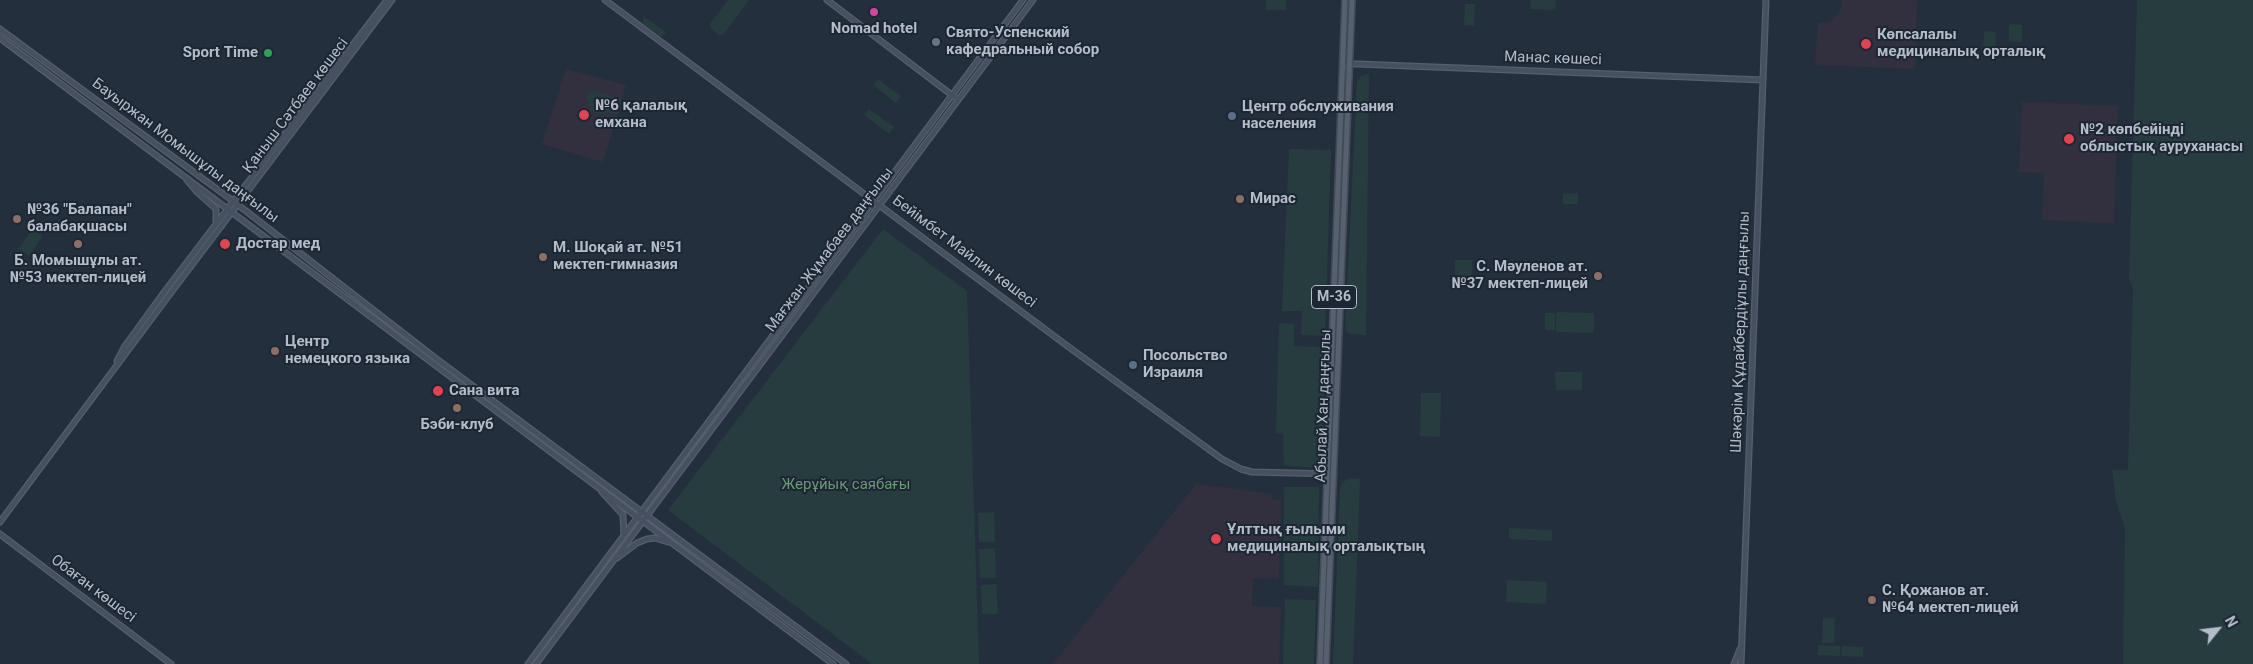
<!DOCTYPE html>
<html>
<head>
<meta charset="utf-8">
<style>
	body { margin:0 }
	#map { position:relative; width:2253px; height:664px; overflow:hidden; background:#242f3e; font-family:Roboto,sans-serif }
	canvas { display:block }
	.north { position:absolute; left:2193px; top:604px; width:50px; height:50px; -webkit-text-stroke:4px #1d2633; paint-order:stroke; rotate:61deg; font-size:14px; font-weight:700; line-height:20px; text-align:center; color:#b4bcc9 }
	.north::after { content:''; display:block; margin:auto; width:18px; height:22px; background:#b4bcc9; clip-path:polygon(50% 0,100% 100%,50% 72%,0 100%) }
</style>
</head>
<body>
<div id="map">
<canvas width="2253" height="664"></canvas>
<div class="north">N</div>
</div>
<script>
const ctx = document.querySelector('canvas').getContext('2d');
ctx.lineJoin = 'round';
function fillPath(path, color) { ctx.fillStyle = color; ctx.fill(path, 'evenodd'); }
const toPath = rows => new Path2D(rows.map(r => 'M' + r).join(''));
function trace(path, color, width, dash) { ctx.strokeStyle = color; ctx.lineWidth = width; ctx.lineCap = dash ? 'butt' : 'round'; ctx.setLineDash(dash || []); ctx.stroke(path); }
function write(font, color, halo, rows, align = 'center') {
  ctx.font = font + ' Roboto,sans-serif'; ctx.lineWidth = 4; ctx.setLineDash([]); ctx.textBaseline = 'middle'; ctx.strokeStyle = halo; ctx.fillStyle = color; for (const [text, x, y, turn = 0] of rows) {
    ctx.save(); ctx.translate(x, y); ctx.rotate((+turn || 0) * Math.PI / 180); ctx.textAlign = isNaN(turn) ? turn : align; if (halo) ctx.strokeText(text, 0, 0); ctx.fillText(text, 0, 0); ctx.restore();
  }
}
fillPath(toPath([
	[1842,0,1917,0,1915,69,1815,65,1818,23,1829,22,1841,10],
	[566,69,626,85,603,162,542,144],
	[2022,102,2118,106,2114,223,2042,220,2044,173,2019,172],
	[1196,484,1272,494,1272,499,1281,500,1279,579,1253,578,1252,606,1281,607,1279,664,1053,664]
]), '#32303f');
fillPath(toPath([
	[728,0,749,0,724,34,719,35,710,28,710,24],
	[1266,0,1286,0,1286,10,1266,10],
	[1531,0,1556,0,1555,10,1530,9],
	[2137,0,2253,0,2253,664,2123,664,2125,529,2116,501,2112,470,2128,470,2133,288,2129,279],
	[1465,4,1475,4,1474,26,1464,25],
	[644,17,666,32,662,37,642,23],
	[2009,24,2022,25,2022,42,2009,41],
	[1984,31,1996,32,1995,53,1983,52],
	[1367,74,1369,74,1366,335,1349,334,1345,329,1357,81,1361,76],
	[878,79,901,96,896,103,873,85],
	[595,91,620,99,623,95,618,114,606,112,599,115,592,112,586,97,588,92,594,93],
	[869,109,894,127,889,134,864,115],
	[1289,149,1331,150,1325,336,1301,335,1302,311,1282,311],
	[1578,193,1578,204,1563,204,1563,194],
	[33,229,43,236,29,256,18,249],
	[883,229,967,291,979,664,872,664,668,510],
	[1455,260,1472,260,1473,287,1455,287],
	[1556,312,1594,313,1594,333,1556,332],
	[1545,313,1555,313,1555,330,1545,330],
	[1279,323,1294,324,1294,346,1326,347,1321,469,1284,465,1283,434,1276,433],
	[1555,372,1582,372,1582,390,1556,390],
	[1421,393,1441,393,1440,437,1420,436],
	[1349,478,1360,479,1353,664,1333,664,1340,488,1343,482],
	[1284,487,1319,487,1318,587,1284,585],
	[994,512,995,542,979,542,978,513],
	[1509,528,1552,530,1552,541,1509,539],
	[995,548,996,578,980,578,979,549],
	[1507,580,1547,582,1546,604,1506,602],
	[996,584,998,614,982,614,981,585],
	[1285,599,1316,600,1314,664,1283,664],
	[1823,618,1835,618,1834,643,1822,643],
	[1818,645,1840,646,1840,656,1818,655],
	[1842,646,1863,647,1863,657,1841,656]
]), '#263c3f');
const secondary = toPath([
	[605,0,1066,345,1222,459,1241,469,1252,472,1334,474],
	[827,0,957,99],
	[0,29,233,201,434,357,846,664],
	[0,38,833,664],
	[1343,69,1351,64,1358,64,1763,80],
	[187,180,197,192,216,209,216,222],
	[117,361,125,346,165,291,387,0],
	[602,492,623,515,624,536],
	[0,522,170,294,392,0],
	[0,534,171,664],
	[617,558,637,543,647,539,655,538,668,542],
	[528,664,1023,0],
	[536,664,1033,0],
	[1734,664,1740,649],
	[1741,664,1766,0]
]);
const primary = toPath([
	[1320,664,1345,0],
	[1326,664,1352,0]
]);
trace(secondary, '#565f6c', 7);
trace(primary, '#414a57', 8);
trace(secondary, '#465061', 4.5);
trace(primary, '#56606e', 5);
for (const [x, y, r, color] of [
	[874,12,5,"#d1479c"],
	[936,42,5,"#6b7280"],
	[1866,44,6,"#e0444e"],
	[268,53,5,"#2e9e5b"],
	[584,115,6,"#e0444e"],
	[1232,116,5,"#5c6f8a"],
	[2069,139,6,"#e0444e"],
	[1240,199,5,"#8d6e63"],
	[17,219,5,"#8d6e63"],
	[78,244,5,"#8d6e63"],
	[225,244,6,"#e0444e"],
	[543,257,5,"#8d6e63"],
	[1598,276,5,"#8d6e63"],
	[275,351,5,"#8d6e63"],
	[1133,365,5,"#5c6f8a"],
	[438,391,6,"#e0444e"],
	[457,408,5,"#8d6e63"],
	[1216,539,6,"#e0444e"],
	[1872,600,5,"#8d6e63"]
]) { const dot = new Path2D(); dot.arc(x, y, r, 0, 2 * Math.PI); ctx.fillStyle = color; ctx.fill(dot); trace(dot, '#1d2633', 2); }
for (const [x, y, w] of [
	[1334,297,45]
]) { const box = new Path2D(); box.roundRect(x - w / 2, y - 11.5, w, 23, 4); ctx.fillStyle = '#1d2633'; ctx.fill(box); trace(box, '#b4bcc9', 1); }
write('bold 14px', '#b4bcc9', null, [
	["M-36",1334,297]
]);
write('bold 15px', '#b4bcc9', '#1d2633', [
	["Nomad hotel",874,29,"center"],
	["Свято-Успенский",946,33],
	["кафедральный собор",946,50],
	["Көпсалалы",1877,35],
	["медициналық орталық",1877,52],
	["Sport Time",258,53,"right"],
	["№6 қалалық",595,106],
	["емхана",595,123],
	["Центр обслуживания",1242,107],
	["населения",1242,124],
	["№2 көпбейінді",2080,130],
	["облыстық ауруханасы",2080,147],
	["Мирас",1250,199],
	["№36 \"Балапан\"",27,210],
	["балабақшасы",27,227],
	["Достар мед",236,244],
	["М. Шоқай ат. №51",553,248],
	["мектеп-гимназия",553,265],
	["Б. Момышұлы ат.",78,261,"center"],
	["№53 мектеп-лицей",78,278,"center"],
	["С. Мәуленов ат.",1588,267,"right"],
	["№37 мектеп-лицей",1588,284,"right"],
	["Центр",285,342],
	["немецкого языка",285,359],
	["Посольство",1143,356],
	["Израиля",1143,373],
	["Сана вита",449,391],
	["Бэби-клуб",457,425,"center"],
	["Ұлттық ғылыми",1227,530],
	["медициналық орталықтың",1227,547],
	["С. Қожанов ат.",1882,591],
	["№64 мектеп-лицей",1882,608]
], 'left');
write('15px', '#b4bcc9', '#1d2633', [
	["Манас көшесі",1553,59,2],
	["Қаныш Сәтбаев көшесі",296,106,-53],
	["Бауыржан Момышұлы даңғылы",185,151,37],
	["Мағжан Жұмабаев даңғылы",830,250,-53],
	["Бейімбет Майлин көшесі",964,252,37],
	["Шәкәрім Құдайбердіұлы даңғылы",1741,332,-88],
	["Абылай Хан даңғылы",1324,406,-88],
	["Обаған көшесі",93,589,37]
]);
write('15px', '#6b9a76', '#1d2633', [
	["Жерұйық саябағы",846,485]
]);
</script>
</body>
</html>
